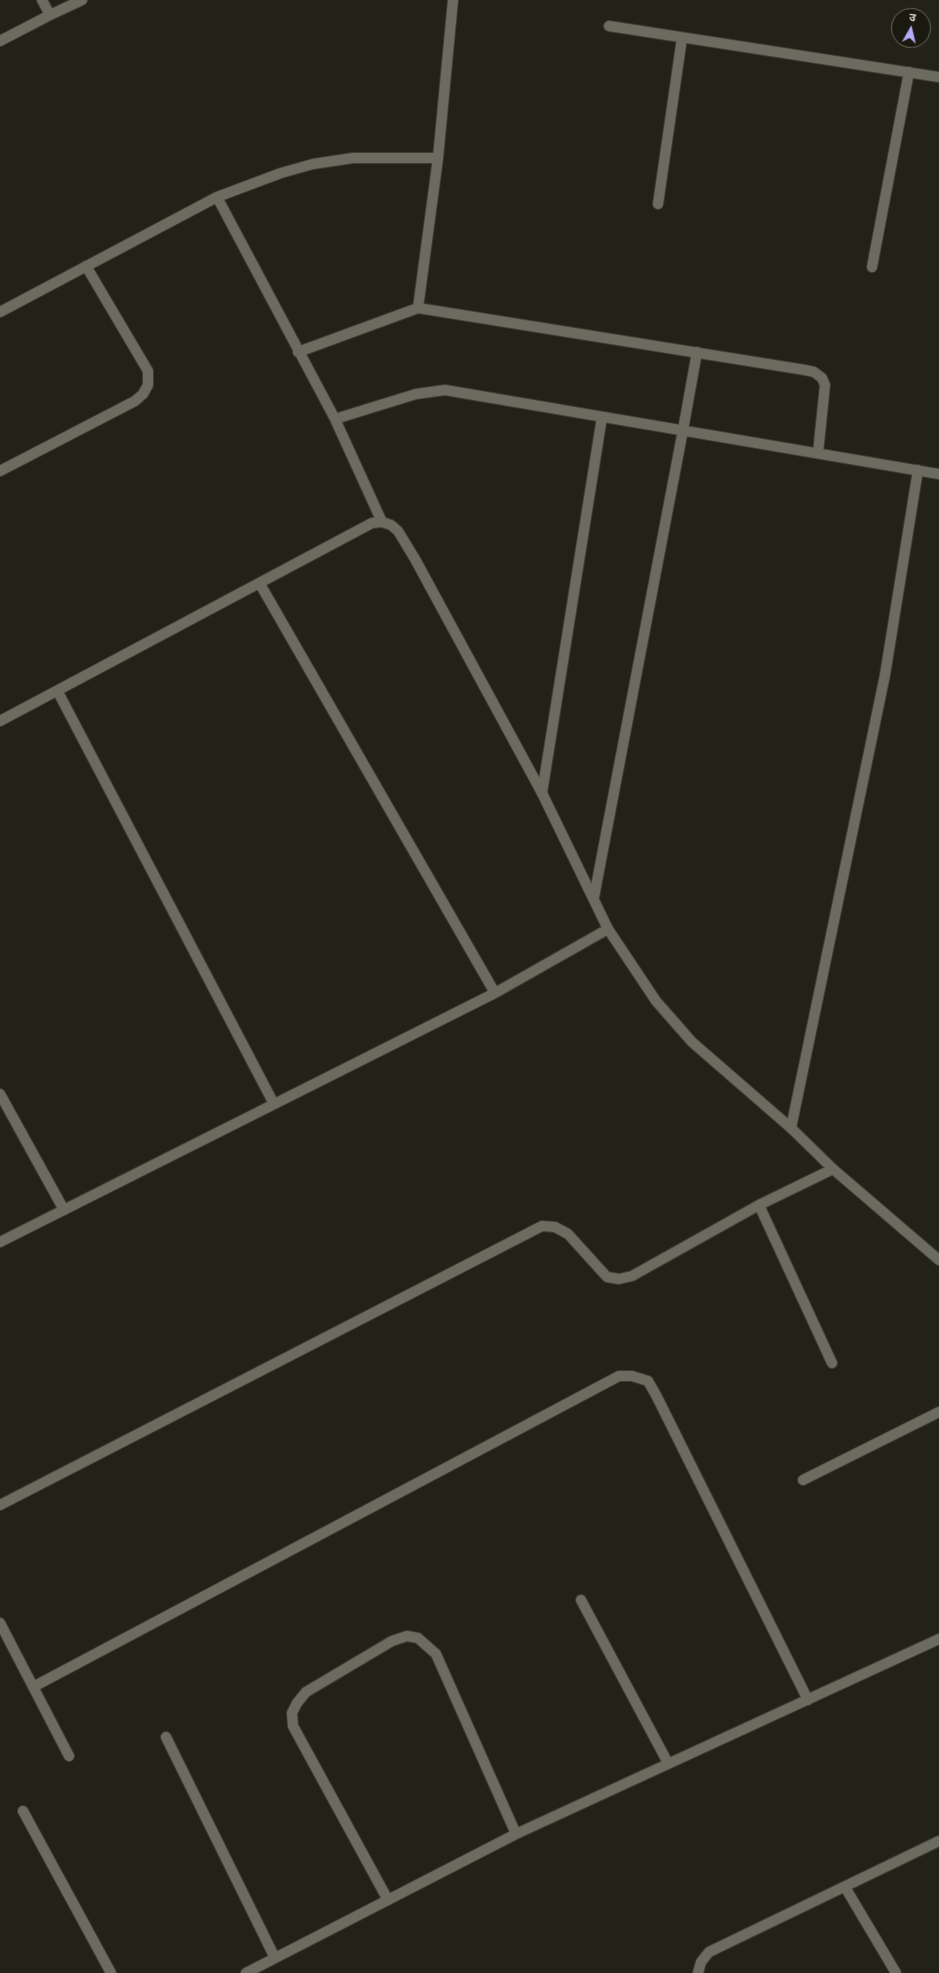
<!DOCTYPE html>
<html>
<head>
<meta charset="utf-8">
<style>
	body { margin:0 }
	#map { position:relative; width:939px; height:1973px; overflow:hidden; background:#232218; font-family:Barlow,"Noto Sans Devanagari",sans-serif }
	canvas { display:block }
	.north { position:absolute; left:891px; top:8px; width:40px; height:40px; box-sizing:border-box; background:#19190f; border:1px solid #67675e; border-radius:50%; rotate:8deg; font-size:11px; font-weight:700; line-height:16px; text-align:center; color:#dcdcd5 }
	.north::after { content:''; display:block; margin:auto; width:14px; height:18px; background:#b3acf9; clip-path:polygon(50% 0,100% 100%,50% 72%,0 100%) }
</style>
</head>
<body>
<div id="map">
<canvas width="939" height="1973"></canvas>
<div class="north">उ</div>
</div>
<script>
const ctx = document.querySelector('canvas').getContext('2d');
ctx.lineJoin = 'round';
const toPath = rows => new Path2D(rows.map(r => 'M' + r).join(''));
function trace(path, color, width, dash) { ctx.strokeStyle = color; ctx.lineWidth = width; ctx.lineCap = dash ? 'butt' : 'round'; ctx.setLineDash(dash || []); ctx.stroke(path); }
const minor = toPath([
	[42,0,50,15],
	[609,26,939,77],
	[0,41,50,15,82,0],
	[217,197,335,419,382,522],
	[658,204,682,38],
	[872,267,909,72],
	[418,308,438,158,453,0],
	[0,312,217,197,281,173,313,164,353,158,438,158],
	[298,352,418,308,805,370,814,372,822,378,825,385,818,453],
	[335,419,416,394,445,390,939,474],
	[0,471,135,401,143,394,148,385,148,371,86,266],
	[260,584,495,993],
	[58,692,274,1104],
	[542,793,602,417],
	[594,897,683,430,697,352],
	[0,1094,64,1210],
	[791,1128,885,675,918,470],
	[759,1205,832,1363],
	[0,1242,495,993,608,929],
	[803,1480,939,1412],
	[0,1505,542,1226,555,1227,568,1234,607,1277,619,1279,632,1276,759,1205,833,1169],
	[581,1600,668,1763],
	[0,1623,69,1756],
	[33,1687,619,1376,632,1376,648,1381,656,1395,808,1700],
	[166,1737,275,1958],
	[23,1811,111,1973],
	[845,1887,896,1973],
	[388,1900,293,1726,292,1713,297,1703,306,1692,392,1641,407,1636,418,1638,436,1654,516,1834],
	[246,1973,516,1834,939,1639],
	[698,1973,701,1962,709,1952,939,1841]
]);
const tertiary = toPath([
	[0,721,372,523,382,522,391,525,398,531,415,559,542,793,608,929,656,1001,692,1042,791,1128,833,1169,939,1260]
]);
trace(minor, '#3e3d36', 12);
trace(tertiary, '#3e3d36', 12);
trace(minor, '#6b6b60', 10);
trace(tertiary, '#6b6b60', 10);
</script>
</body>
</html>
